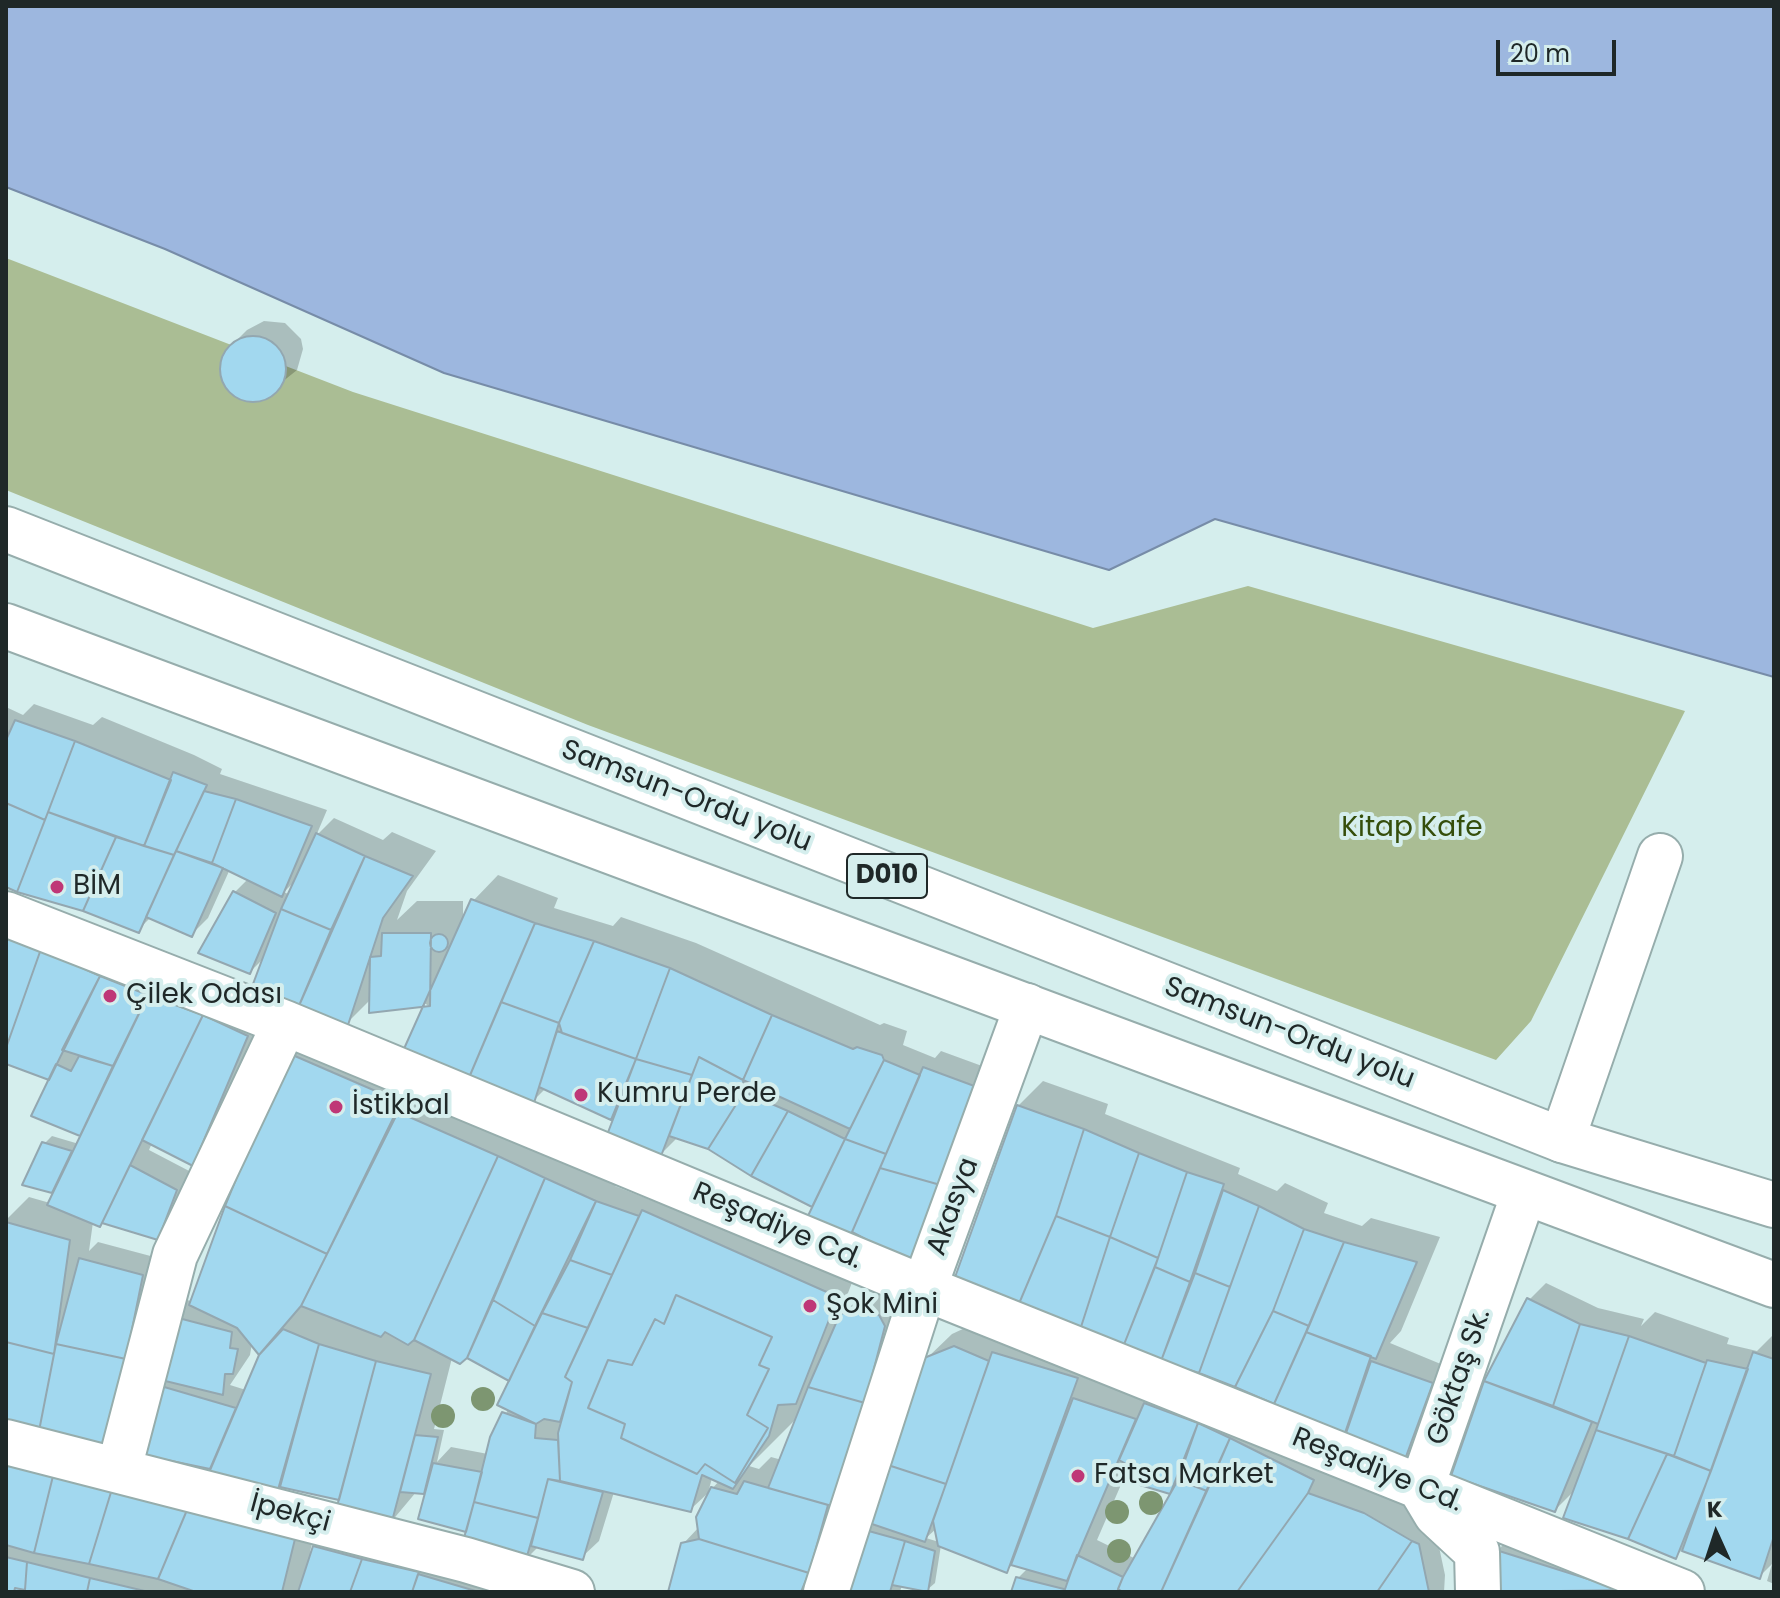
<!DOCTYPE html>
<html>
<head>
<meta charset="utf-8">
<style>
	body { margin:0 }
	#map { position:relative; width:1780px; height:1598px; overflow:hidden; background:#d5eeed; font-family:Poppins,sans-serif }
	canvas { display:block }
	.frame { position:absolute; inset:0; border:8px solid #1f2828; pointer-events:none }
	.north { position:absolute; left:1676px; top:1494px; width:80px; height:80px; -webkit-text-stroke:6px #d5eeed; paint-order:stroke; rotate:357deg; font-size:22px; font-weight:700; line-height:32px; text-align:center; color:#1f2828 }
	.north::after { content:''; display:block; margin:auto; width:28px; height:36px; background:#1f2828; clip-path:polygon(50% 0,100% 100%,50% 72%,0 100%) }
	.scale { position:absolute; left:1496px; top:40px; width:120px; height:36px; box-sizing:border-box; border:4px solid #1f2828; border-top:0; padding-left:10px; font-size:24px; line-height:28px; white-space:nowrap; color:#1f2828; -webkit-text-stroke:6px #d5eeed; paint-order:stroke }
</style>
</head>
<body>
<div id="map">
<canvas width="1780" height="1598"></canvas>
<div class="frame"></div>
<div class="north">K</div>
<div class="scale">20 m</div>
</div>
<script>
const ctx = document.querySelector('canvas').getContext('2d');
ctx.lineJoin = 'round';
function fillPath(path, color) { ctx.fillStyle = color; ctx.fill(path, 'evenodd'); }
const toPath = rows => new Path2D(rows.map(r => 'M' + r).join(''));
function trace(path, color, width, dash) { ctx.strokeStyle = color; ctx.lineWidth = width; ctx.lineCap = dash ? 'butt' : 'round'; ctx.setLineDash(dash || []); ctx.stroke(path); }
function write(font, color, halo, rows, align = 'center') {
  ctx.font = font + ' Poppins,sans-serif'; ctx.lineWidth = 8; ctx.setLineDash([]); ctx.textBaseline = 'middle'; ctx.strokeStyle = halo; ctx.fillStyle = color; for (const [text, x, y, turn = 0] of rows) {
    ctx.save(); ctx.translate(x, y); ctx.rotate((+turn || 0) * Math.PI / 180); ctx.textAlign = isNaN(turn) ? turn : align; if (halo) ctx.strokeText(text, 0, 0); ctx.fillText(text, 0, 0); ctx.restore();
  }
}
fillPath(toPath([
	[6,258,353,392,1093,628,1248,586,1685,711,1531,1021,1496,1060,588,725,6,490]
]), '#aabd94');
const water = toPath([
	[6,6,1774,6,1774,677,1215,519,1109,570,444,373,165,249,6,187,6,6]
]);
fillPath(water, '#9db7df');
trace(water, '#778ca8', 2);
fillPath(toPath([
	[264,321,285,323,301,339,303,349,297,370,261,399,241,398,227,385,222,366,229,348,247,330],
	[34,704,93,725,102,717,194,755,222,769,220,774,327,810,316,836,334,818,383,840,392,832,436,851,407,891,397,920,417,901,463,901,463,922,473,901,498,875,558,898,554,908,613,926,621,917,696,943,880,1025,884,1023,907,1031,903,1045,935,1058,941,1051,993,1070,911,1261,708,1147,678,1137,661,1154,614,1119,546,1088,533,1101,426,1004,372,998,347,1023,298,1006,266,956,250,972,234,893,248,879,230,869,208,918,191,935,151,917,138,930,6,885,6,707,23,715],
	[296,880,290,895,284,892],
	[6,910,271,1010,218,1138,193,1163,152,1143,149,1150,193,1173,174,1221,157,1237,103,1221,93,1222,89,1251,98,1242,158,1258,104,1445,6,1422,6,1220,29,1197,50,1203,58,1184,52,1191,44,1144,52,1136,79,1144,85,1128,79,1134,51,1079,6,1062],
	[315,1029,620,1176,615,1186,853,1280,838,1319,859,1298,874,1294,896,1299,901,1308,814,1592,670,1592,683,1544,699,1527,711,1490,719,1481,712,1478,708,1493,691,1509,614,1492,599,1541,582,1557,539,1546,524,1561,468,1531,428,1487,417,1491,391,1522,341,1498,289,1487,273,1502,319,1514,310,1552,331,1530,550,1592,6,1592,6,1435,202,1494,216,1461,209,1467,136,1451,186,1300,192,1301,290,1054],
	[252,1343,261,1354,246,1390,230,1385,250,1355],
	[467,1355,511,1381,508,1409,488,1454,451,1447,437,1462,444,1430,434,1429,452,1358],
	[801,1414,782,1460,771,1457,759,1469,749,1466],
	[1043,1081,1108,1104,1105,1114,1240,1168,1238,1174,1277,1191,1285,1183,1328,1203,1324,1213,1362,1226,1371,1218,1440,1237,1401,1331,1390,1343,1448,1367,1421,1443,1404,1460,1348,1432,1236,1385,1018,1304,1018,1106],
	[1546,1283,1598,1308,1644,1319,1641,1326,1655,1312,1729,1338,1727,1344,1757,1351,1774,1334,1774,1584,1767,1581,1772,1564,1759,1577,1683,1549,1675,1557,1565,1516,1576,1489,1555,1510,1486,1382,1529,1300],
	[980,1321,1389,1489,1435,1528,1445,1575,1444,1592,1013,1592,1018,1578,1028,1568,1013,1564,1006,1571,941,1545,935,1583,927,1590,902,1585,900,1592,850,1592,867,1531,875,1523,926,1359,952,1334],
	[1130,1464,1139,1469,1133,1481,1173,1493,1136,1559,1097,1540],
	[937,1528,939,1542,926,1538],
	[1530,1518,1655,1557,1651,1567,1704,1592,1499,1592,1498,1550]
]), '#0003');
const building = toPath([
	'220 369a33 33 0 1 1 66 0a33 33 0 1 1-66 0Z',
	[15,720,75,741,45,820,6,803,6,740,15,720],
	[75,741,171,780,144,846,48,812,75,741],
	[173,772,207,785,174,855,144,846,173,772],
	[204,791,236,799,212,863,176,851,204,791],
	[236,799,312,826,282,897,212,863,236,799],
	[6,803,45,820,17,892,6,887,6,803],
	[48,812,116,837,83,911,17,892,48,812],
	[316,833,365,856,331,930,281,909,316,833],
	[116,837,174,855,139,933,83,911,116,837],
	[176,851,223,868,192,937,146,917,176,851],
	[365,856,413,876,383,918,348,1025,298,1008,365,856],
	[233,891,276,913,250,974,198,953,233,891],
	[471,899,535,923,468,1080,403,1051,471,899],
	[281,909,331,930,298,1008,253,984,281,909],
	[535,923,594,941,559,1023,501,1002,535,923],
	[6,924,41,949,6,1048,6,924],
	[382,933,431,933,430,1006,369,1013,370,957,381,956,382,933],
	'430 943a9 9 0 1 1 18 0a9 9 0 1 1-18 0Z',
	[594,941,670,968,636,1059,562,1033,559,1023,594,941],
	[41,949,100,976,49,1080,6,1064,6,1048,41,949],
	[670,968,772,1015,743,1080,699,1057,692,1075,636,1059,670,968],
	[100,976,148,995,113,1066,62,1050,100,976],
	[148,995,203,1015,100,1227,47,1205,148,995],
	[501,1002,559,1023,534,1103,468,1080,501,1002],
	[203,1015,248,1036,193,1166,142,1140,203,1015],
	[772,1015,853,1049,857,1047,882,1055,884,1060,850,1129,743,1080,772,1015],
	[557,1031,636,1059,611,1120,539,1087,557,1031],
	[288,1053,401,1102,327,1254,225,1206,288,1053],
	[79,1056,113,1066,80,1136,31,1116,56,1064,71,1071,79,1056],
	[699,1057,743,1080,744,1092,708,1149,669,1136,699,1057],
	[636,1059,692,1075,661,1156,607,1135,636,1059],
	[884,1060,920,1075,886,1154,845,1139,884,1060],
	[923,1067,977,1087,944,1186,880,1168,923,1067],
	[744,1092,788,1111,751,1176,708,1149,744,1092],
	[1017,1105,1084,1129,1056,1216,1018,1306,954,1280,1017,1105],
	[788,1111,845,1139,812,1207,751,1176,788,1111],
	[398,1112,498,1156,414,1340,408,1345,385,1332,381,1337,301,1306,398,1112],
	[1084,1129,1139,1153,1110,1237,1056,1216,1084,1129],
	[845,1139,886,1154,852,1232,846,1237,806,1220,845,1139],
	[42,1142,72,1151,52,1193,22,1185,42,1142],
	[1139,1153,1187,1172,1158,1258,1110,1237,1139,1153],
	[498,1156,545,1178,467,1358,460,1364,414,1340,498,1156],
	[130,1165,177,1190,158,1240,102,1223,130,1165],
	[880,1168,944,1186,911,1263,852,1232,880,1168],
	[1187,1172,1224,1184,1190,1282,1155,1267,1187,1172],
	[545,1178,596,1201,535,1326,493,1300,545,1178],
	[1223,1190,1259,1206,1230,1287,1195,1273,1223,1190],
	[596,1201,639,1216,612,1275,570,1260,596,1201],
	[225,1206,327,1254,301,1306,259,1355,237,1328,189,1305,225,1206],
	[1259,1206,1304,1229,1273,1311,1235,1387,1199,1373,1259,1206],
	[642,1210,838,1297,796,1404,778,1405,769,1436,733,1489,702,1475,691,1512,560,1481,558,1433,572,1382,565,1377,642,1210],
	[676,1295,772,1337,759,1365,769,1369,747,1415,768,1428,735,1483,705,1464,697,1474,621,1438,625,1424,588,1408,608,1360,632,1365,655,1319,664,1324,676,1295],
	[1056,1216,1110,1237,1080,1330,1018,1306,1056,1216],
	[6,1222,70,1240,54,1354,6,1342,6,1222],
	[1304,1229,1344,1242,1309,1326,1273,1311,1304,1229],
	[1110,1237,1158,1258,1123,1347,1080,1330,1110,1237],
	[1344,1242,1417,1262,1376,1359,1306,1332,1344,1242],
	[79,1258,143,1275,126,1359,56,1344,79,1258],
	[570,1260,612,1275,588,1328,542,1313,570,1260],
	[1155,1267,1190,1282,1161,1361,1123,1347,1155,1267],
	[1195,1273,1230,1287,1199,1373,1161,1361,1195,1273],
	[676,1295,772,1337,759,1365,769,1369,747,1415,768,1428,735,1483,705,1464,697,1474,621,1438,625,1424,588,1408,608,1360,632,1365,655,1319,664,1324,676,1295],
	[1527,1298,1580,1324,1553,1406,1484,1381,1527,1298],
	[493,1300,535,1326,509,1381,467,1358,493,1300],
	[856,1310,879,1315,885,1326,865,1403,808,1387,840,1314,856,1310],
	[1273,1311,1309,1326,1274,1404,1235,1387,1273,1311],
	[542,1313,588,1328,565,1377,572,1382,560,1422,544,1419,536,1424,497,1405,542,1313],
	[167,1315,232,1332,230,1348,238,1349,233,1374,225,1374,223,1395,157,1379,167,1315],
	[1580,1324,1629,1336,1598,1424,1553,1406,1580,1324],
	[283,1329,319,1344,274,1504,205,1482,259,1355,283,1329],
	[1306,1332,1371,1356,1345,1433,1274,1404,1306,1332],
	[1629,1336,1706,1363,1674,1456,1596,1430,1629,1336],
	[6,1342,54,1354,39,1431,6,1423,6,1342],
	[56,1344,126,1359,105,1448,39,1431,56,1344],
	[319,1344,376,1361,339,1500,280,1487,319,1344],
	[954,1346,989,1361,946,1484,888,1465,924,1358,954,1346],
	[992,1352,1078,1378,1007,1573,938,1546,933,1521,992,1352],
	[1753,1352,1774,1359,1774,1536,1760,1579,1682,1551,1753,1352],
	[1707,1360,1748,1369,1711,1471,1674,1456,1707,1360],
	[376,1361,431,1374,391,1525,336,1510,376,1361],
	[1371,1361,1433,1383,1404,1462,1344,1439,1371,1361],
	[1484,1381,1592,1422,1555,1512,1451,1476,1484,1381],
	[154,1384,236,1408,210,1469,133,1453,154,1384],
	[808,1387,865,1403,832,1506,768,1488,808,1387],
	[1073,1398,1136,1419,1067,1581,1011,1565,1073,1398],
	[1144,1403,1198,1423,1170,1494,1130,1482,1137,1470,1119,1460,1144,1403],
	[502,1412,536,1424,535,1438,558,1440,560,1481,548,1479,538,1518,474,1502,490,1437,502,1412],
	[1198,1423,1230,1438,1207,1491,1178,1480,1198,1423],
	[1596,1430,1667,1454,1628,1539,1563,1518,1596,1430],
	[415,1435,438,1437,424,1494,400,1492,415,1435],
	[1230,1438,1314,1480,1308,1493,1237,1592,1161,1592,1230,1438],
	[1667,1454,1711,1471,1676,1559,1628,1539,1667,1454],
	[433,1463,482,1472,466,1532,418,1519,433,1463],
	[6,1465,53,1476,34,1553,6,1545,6,1465],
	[888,1465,946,1484,925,1542,866,1522,888,1465],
	[53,1476,112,1489,89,1564,34,1553,53,1476],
	[548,1479,603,1492,583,1560,531,1546,548,1479],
	[1178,1480,1207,1491,1161,1592,1123,1592,1118,1589,1123,1577,1178,1480],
	[744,1481,828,1505,809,1573,699,1539,696,1517,711,1487,737,1494,744,1481],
	[112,1489,187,1510,158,1579,89,1564,112,1489],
	[1308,1493,1364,1513,1412,1541,1377,1592,1237,1592,1308,1493],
	[474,1502,538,1518,525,1563,462,1545,474,1502],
	[187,1510,295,1539,282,1592,196,1592,158,1579,187,1510],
	[865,1530,905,1541,890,1592,848,1592,865,1530],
	[699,1539,809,1573,801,1592,668,1592,681,1543,699,1539],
	[905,1541,935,1551,928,1592,892,1585,905,1541],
	[1412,1541,1419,1544,1429,1592,1377,1592,1412,1541],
	[313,1546,362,1559,350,1592,298,1592,313,1546],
	[1496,1550,1623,1590,1497,1592,1496,1550],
	[1077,1555,1123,1577,1117,1592,1064,1592,1077,1555],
	[6,1557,27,1562,25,1590,15,1588,14,1592,6,1592,6,1557],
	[362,1559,419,1572,412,1592,350,1592,362,1559],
	[27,1562,90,1578,87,1592,14,1592,15,1588,25,1590,27,1562],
	[418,1574,479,1592,412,1592,418,1574],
	[1016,1577,1064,1589,1064,1592,1011,1592,1016,1577],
	[90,1578,149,1592,87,1592,90,1578]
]);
fillPath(building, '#a2d8ef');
trace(building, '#93a7b0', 2);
const minor = toPath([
	[6,914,285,1023,924,1288,1682,1592],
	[1562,1140,1660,856],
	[6,1442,466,1560,572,1592],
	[119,1469,175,1255,285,1023],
	[826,1592,924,1288,1027,1006],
	[1478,1592,1477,1552,1436,1514,1421,1489,1524,1193]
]);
const highway = toPath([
	[6,529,1562,1140,1774,1205],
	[6,626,1774,1285]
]);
trace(minor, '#96adac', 48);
trace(highway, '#96adac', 48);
trace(minor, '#fff', 44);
trace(highway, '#fff', 44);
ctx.fillStyle = '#7d9671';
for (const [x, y] of [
	[483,1399],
	[443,1416],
	[1151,1503],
	[1117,1512],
	[1119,1551]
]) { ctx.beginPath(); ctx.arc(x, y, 12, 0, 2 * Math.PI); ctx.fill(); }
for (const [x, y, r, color] of [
	[57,887,8,"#bf3777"],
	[110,996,8,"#bf3777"],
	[581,1095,8,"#bf3777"],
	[336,1107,8,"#bf3777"],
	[810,1306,8,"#bf3777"],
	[1078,1476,8,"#bf3777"]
]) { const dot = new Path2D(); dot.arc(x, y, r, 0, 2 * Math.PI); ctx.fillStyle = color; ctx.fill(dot); trace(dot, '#d5eeed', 3); }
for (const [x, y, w] of [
	[887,876,80]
]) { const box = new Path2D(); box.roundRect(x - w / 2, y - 22, w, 44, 6); ctx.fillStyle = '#d5eeed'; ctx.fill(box); trace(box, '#1f2828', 2); }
write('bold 26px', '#1f2828', null, [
	["D010",887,876]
]);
write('28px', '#1f2828', '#d5eeed', [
	["Samsun-Ordu yolu",686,797,21],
	["Samsun-Ordu yolu",1289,1034,21],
	["Akasya",954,1207,-70],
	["Reşadiye Cd.",777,1227,23],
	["Göktaş Sk.",1460,1377,-71],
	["Reşadiye Cd.",1377,1471,22],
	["İpekçi",290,1514,15]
]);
write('28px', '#354e0b', '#d5eeed', [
	["Kitap Kafe",1412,829]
]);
write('28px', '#1f2828', '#d5eeed', [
	["BİM",73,887],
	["Çilek Odası",126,996],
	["Kumru Perde",597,1095],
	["İstikbal",352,1107],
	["Şok Mini",826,1306],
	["Fatsa Market",1094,1476]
], 'left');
</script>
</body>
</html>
